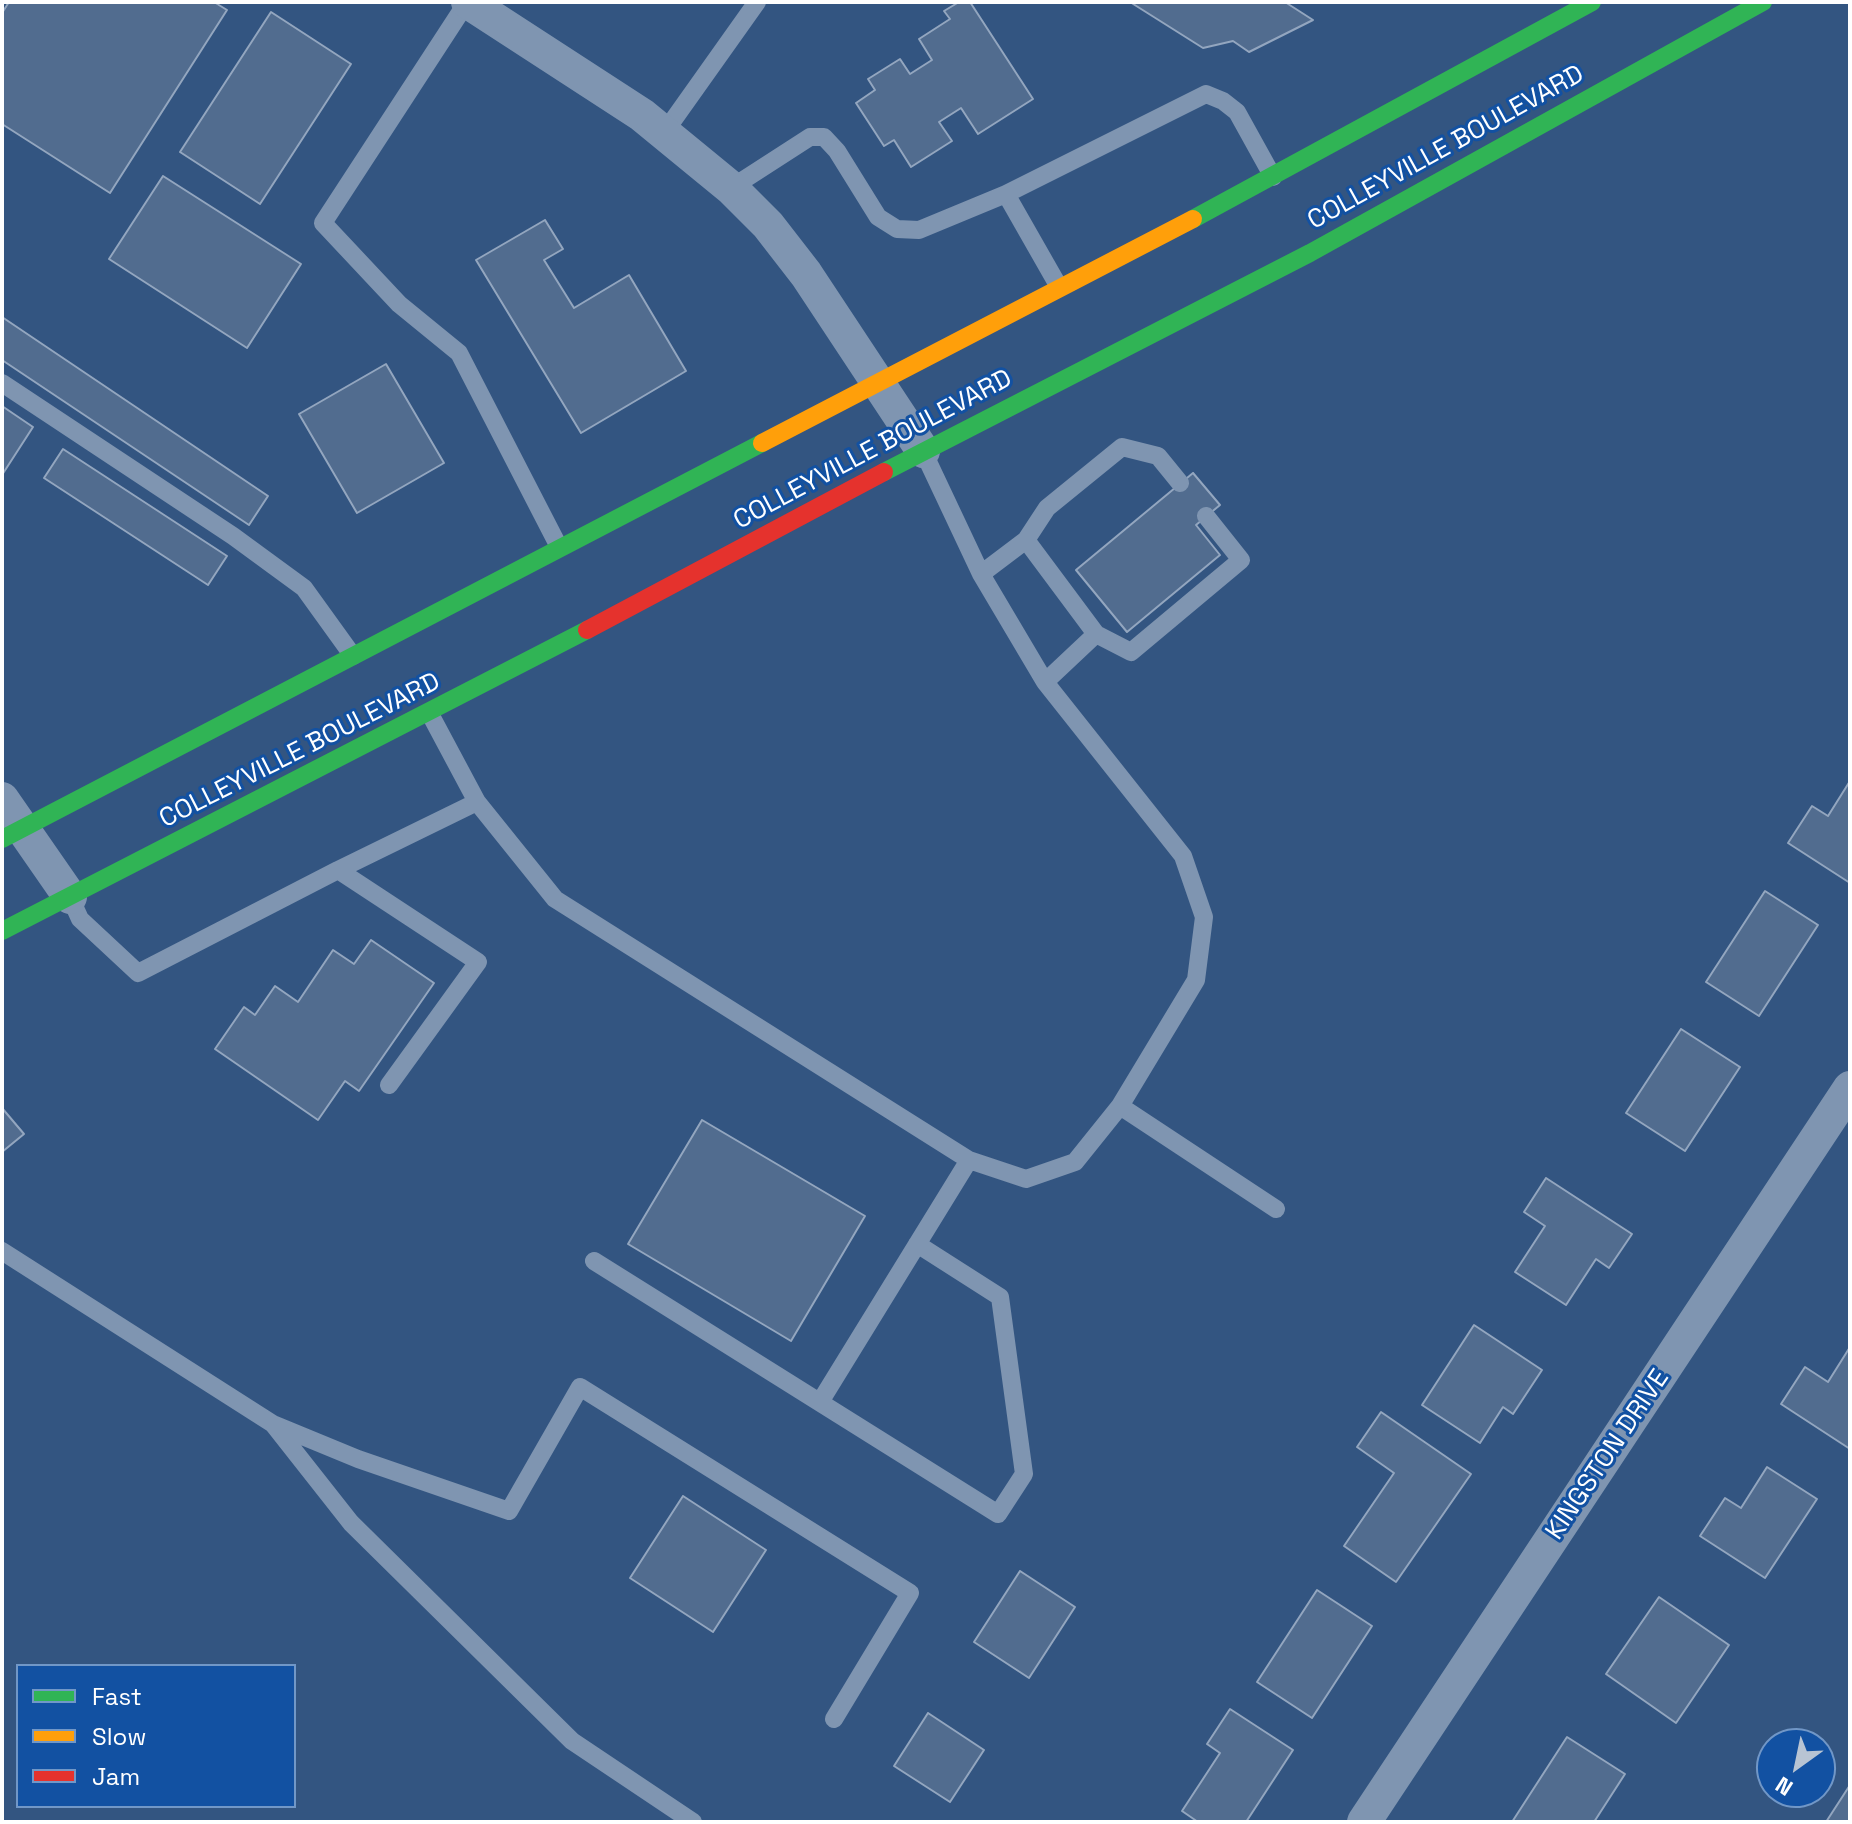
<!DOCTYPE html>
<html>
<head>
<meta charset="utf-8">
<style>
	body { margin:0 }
	#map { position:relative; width:1852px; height:1824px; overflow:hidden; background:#335581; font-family:"Space Grotesk",sans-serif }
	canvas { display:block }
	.frame { position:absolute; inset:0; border:4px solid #fff; pointer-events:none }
	.legend { position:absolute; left:16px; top:1664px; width:280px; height:144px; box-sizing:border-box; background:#1251a2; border:2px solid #7197c7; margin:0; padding:10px 14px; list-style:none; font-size:24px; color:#fff }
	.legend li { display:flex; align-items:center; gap:16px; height:40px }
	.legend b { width:40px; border:2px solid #7197c7 }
	.north { position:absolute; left:1756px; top:1728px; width:80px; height:80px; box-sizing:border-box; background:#1251a2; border:2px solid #7197c7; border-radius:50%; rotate:213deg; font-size:22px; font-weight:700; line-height:32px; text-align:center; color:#fff }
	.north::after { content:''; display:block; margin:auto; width:28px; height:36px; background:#b8c4d3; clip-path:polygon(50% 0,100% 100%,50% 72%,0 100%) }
</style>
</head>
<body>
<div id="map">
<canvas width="1852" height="1824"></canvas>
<div class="frame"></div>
<ul class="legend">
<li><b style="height:10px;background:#30b455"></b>Fast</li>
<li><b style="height:10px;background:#ff9f0a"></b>Slow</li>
<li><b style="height:10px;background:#e5322d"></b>Jam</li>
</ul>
<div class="north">N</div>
</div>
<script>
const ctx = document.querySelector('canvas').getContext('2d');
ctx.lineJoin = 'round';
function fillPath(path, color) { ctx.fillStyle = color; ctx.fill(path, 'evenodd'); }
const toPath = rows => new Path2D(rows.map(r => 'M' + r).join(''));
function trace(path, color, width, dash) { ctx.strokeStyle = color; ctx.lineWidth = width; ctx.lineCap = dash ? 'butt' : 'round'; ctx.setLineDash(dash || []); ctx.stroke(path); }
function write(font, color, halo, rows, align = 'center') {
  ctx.font = font + ' "Space Grotesk",sans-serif'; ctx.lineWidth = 6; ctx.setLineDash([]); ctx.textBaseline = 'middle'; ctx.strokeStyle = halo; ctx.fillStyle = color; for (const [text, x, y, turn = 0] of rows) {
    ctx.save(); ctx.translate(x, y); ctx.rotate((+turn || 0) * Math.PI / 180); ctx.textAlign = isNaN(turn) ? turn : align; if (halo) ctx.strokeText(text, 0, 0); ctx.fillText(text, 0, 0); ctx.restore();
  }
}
const building = toPath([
	[9,2,214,2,227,10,110,193,2,124,2,13,9,2],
	[959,2,970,2,1033,99,978,134,961,108,939,122,952,141,911,167,894,140,884,146,856,103,875,90,868,79,900,59,910,74,932,60,919,39,950,19,944,11,959,2],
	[1130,2,1285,2,1313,20,1249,52,1233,41,1203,48,1130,2],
	[271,12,351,64,260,204,180,152,271,12],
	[163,176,301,264,247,348,109,259,163,176],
	[545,220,563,249,544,260,574,308,629,275,686,371,581,433,476,260,545,220],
	[2,317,268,496,249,525,2,360,2,317],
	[386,364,444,463,357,513,299,414,386,364],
	[2,406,33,427,2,475,2,406],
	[63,449,227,556,208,585,44,478,63,449],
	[1193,473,1220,505,1196,525,1220,555,1127,632,1076,570,1193,473],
	[1850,781,1850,883,1788,843,1812,806,1828,816,1850,781],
	[1765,891,1818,925,1759,1016,1706,982,1765,891],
	[371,940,434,983,359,1091,345,1081,318,1120,215,1049,244,1007,255,1015,275,986,298,1002,333,950,354,964,371,940],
	[1681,1029,1740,1067,1685,1151,1626,1113,1681,1029],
	[2,1108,24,1134,2,1152,2,1108],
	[702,1120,865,1216,791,1341,628,1244,702,1120],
	[1546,1178,1632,1234,1609,1268,1596,1259,1566,1305,1515,1272,1545,1226,1524,1212,1546,1178],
	[1474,1325,1542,1370,1513,1414,1503,1407,1480,1443,1422,1405,1474,1325],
	[1850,1347,1850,1449,1781,1404,1805,1367,1828,1382,1850,1347],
	[1381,1412,1471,1474,1396,1582,1344,1546,1394,1473,1357,1447,1381,1412],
	[1767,1467,1817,1499,1765,1578,1700,1536,1725,1498,1741,1508,1767,1467],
	[683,1496,766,1550,713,1632,630,1578,683,1496],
	[1020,1571,1075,1607,1029,1678,974,1642,1020,1571],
	[1317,1590,1372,1626,1312,1718,1257,1682,1317,1590],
	[1659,1597,1729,1645,1676,1723,1606,1674,1659,1597],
	[1230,1709,1293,1750,1246,1822,1198,1822,1182,1811,1220,1753,1207,1744,1230,1709],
	[928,1713,984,1750,950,1802,894,1766,928,1713],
	[1567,1737,1625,1774,1594,1822,1512,1822,1567,1737],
	[1850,1785,1850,1822,1826,1822,1850,1785]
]);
fillPath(building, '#516c8f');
trace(building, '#93a6bf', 2);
trace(toPath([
	[467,2,323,223,399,304,459,353,559,547],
	[664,133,757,2],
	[731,188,810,137,824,137,837,151,878,217,897,229,919,230,1006,194],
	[1059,287,1006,194,1206,94,1223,101,1237,112,1273,177],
	[2,383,233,536,304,588,353,656],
	[923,451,981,574,1045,682,1096,634,1026,540,981,574],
	[1026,540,1047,508,1122,447,1158,456,1180,483],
	[1096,634,1131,652,1241,560,1206,516],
	[430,714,477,802,555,899,969,1160,1026,1179,1075,1162,1120,1106,1196,980,1204,917,1183,856,1045,682],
	[338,870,477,802],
	[70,897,80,919,138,973,338,870,478,962,389,1085],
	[1120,1106,1276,1209],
	[2,1251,273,1424,351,1523,572,1741,693,1822],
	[594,1261,998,1514,1024,1474,1000,1297,917,1244],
	[820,1402,969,1160],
	[273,1424,358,1459,509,1511,580,1387,910,1593,834,1719]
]), '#7f95b1', 18);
trace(toPath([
	[468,2,642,115,731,188,768,225,806,274,923,451],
	[2,799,70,897],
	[1364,1822,1850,1088]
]), '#7f95b1', 34);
trace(toPath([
	[1193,219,1592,2],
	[884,472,1310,253,1763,2],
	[2,839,762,443],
	[2,931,587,630]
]), '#30b455', 18);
trace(toPath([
	[762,443,1193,219]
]), '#ff9f0a', 18);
trace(toPath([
	[587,630,884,472]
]), '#e5322d', 18);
write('26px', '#fff', '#1251a2', [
	["COLLEYVILLE BOULEVARD",1446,148,-29],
	["COLLEYVILLE BOULEVARD",873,450,-28],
	["COLLEYVILLE BOULEVARD",300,751,-27],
	["KINGSTON DRIVE",1608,1455,-56]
]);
</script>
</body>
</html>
